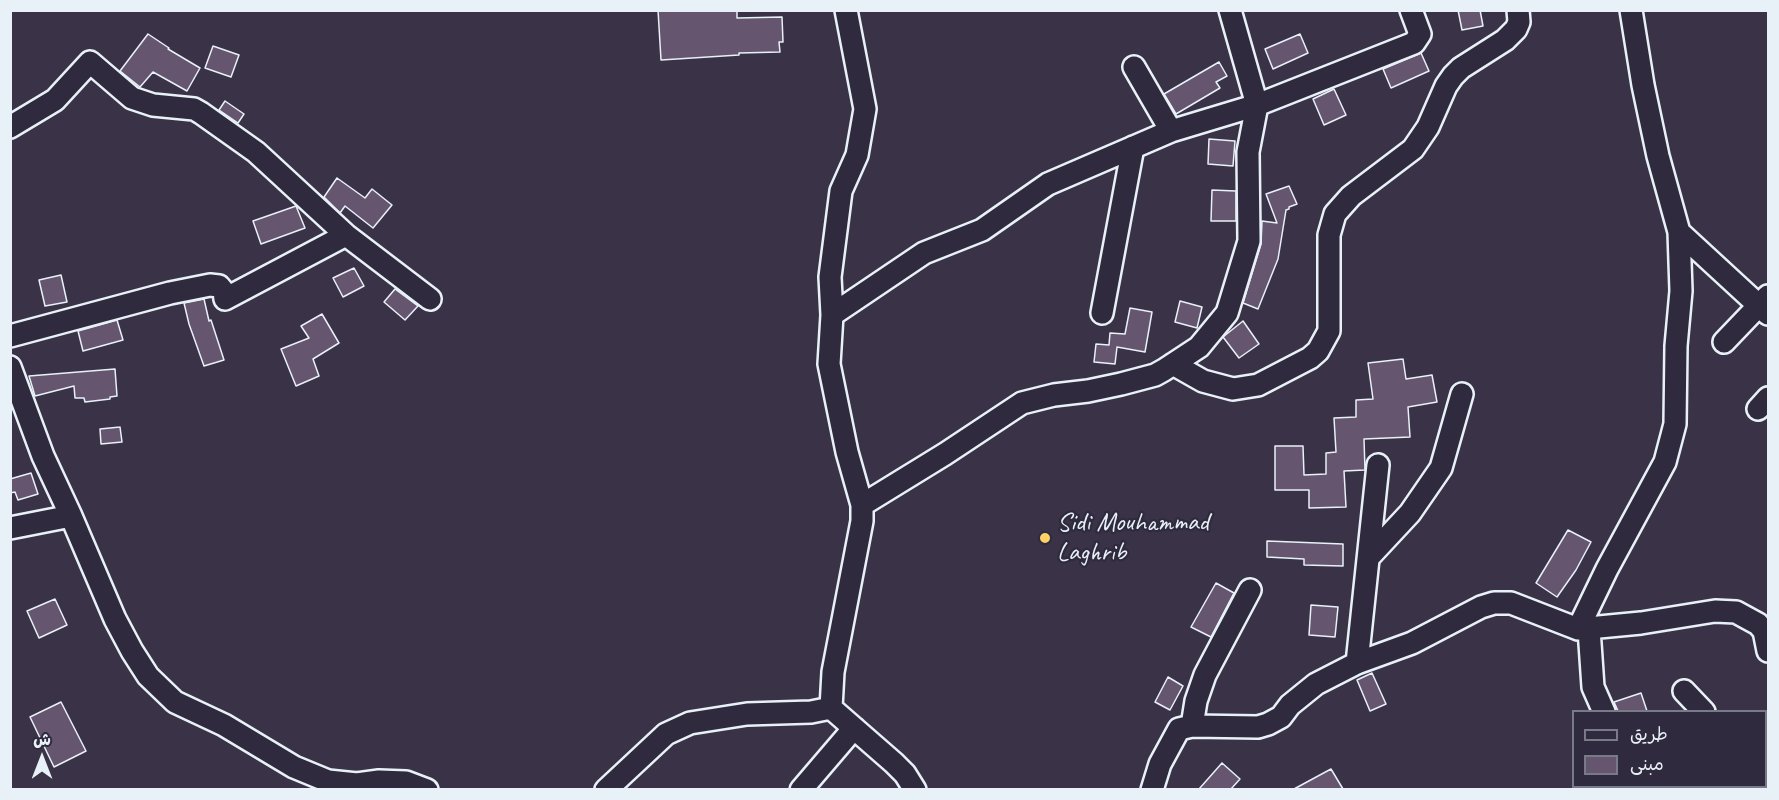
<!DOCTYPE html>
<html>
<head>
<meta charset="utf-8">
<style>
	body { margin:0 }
	#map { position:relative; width:1779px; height:800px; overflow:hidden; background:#3a3347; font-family:Caveat,"Playpen Sans Arabic",sans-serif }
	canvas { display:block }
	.frame { position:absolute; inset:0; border:12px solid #e8f1f8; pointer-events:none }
	.legend { position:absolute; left:1572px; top:710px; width:195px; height:78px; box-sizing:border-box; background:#2f2a3d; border:2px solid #797a88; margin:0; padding:8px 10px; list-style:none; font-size:18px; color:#e8f1f8 }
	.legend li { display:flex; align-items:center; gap:12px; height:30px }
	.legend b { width:30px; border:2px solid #797a88 }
	.north { position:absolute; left:12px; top:728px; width:60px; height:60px; -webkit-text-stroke:4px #2f2a3d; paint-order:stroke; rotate:0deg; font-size:16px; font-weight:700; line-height:24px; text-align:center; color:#e8f1f8 }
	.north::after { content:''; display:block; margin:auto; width:21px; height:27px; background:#e8f1f8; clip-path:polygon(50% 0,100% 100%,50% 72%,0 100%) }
</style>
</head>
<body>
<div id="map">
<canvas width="1779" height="800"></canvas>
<div class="frame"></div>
<ul class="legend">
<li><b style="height:8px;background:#2f2a3d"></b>طريق</li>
<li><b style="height:16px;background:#65556f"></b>مبنى</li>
</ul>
<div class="north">ش</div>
</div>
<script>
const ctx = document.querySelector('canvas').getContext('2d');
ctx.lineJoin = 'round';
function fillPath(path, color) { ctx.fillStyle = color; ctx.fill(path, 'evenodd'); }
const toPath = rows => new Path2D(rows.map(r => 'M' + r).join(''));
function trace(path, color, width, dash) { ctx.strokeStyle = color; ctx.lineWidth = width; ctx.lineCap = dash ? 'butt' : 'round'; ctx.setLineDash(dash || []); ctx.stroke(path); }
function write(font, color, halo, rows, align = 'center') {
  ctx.font = font + ' Caveat,sans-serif'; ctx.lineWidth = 4.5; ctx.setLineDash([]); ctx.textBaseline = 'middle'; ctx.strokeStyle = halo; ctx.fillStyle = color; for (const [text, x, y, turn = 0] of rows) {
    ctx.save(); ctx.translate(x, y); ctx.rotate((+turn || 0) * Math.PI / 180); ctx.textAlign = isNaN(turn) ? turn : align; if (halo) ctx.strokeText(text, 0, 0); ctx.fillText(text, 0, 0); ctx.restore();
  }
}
const building = toPath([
	[658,10,737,10,737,18,782,17,783,42,779,42,780,52,739,53,739,55,661,60,658,10],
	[1458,10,1480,10,1483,26,1462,30,1458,10],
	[148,34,169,48,168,49,200,68,187,91,153,72,140,87,120,71,148,34],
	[1300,34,1308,53,1273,69,1265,49,1300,34],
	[213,46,239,55,231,77,205,68,213,46],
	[1421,53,1429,71,1391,88,1383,69,1421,53],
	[1219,62,1227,76,1216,82,1220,88,1176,114,1164,94,1219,62],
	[1334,89,1346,115,1324,125,1313,99,1334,89],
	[225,101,244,114,238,123,219,110,225,101],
	[1209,139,1235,141,1233,166,1208,164,1209,139],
	[337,178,365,198,372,189,392,205,373,228,345,206,340,213,324,197,337,178],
	[1289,186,1297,204,1289,207,1289,209,1286,210,1278,259,1258,309,1243,303,1261,244,1262,221,1277,223,1266,194,1289,186],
	[1212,190,1236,191,1236,221,1211,221,1212,190],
	[296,206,305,228,261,244,253,221,296,206],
	[354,268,364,286,343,297,333,278,354,268],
	[61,275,67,302,45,306,39,280,61,275],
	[395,289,418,306,405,320,384,302,395,289],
	[204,299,209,321,211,320,224,360,204,366,189,324,184,303,204,299],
	[1180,301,1202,307,1197,328,1175,322,1180,301],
	[1130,308,1152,312,1145,352,1117,347,1115,364,1094,362,1096,344,1109,345,1110,333,1125,334,1130,308],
	[322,314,339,343,313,359,319,376,296,386,281,349,309,338,301,326,322,314],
	[117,320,123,340,83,351,78,331,117,320],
	[1243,321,1259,344,1239,358,1223,337,1243,321],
	[1403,359,1406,379,1432,375,1437,402,1408,407,1410,437,1364,439,1365,470,1344,471,1346,507,1309,508,1309,490,1275,490,1275,446,1303,446,1304,475,1326,474,1326,453,1336,452,1334,418,1356,417,1356,400,1373,399,1368,363,1403,359],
	[115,369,117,396,110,397,110,399,85,402,84,398,75,398,74,386,35,396,29,376,115,369],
	[120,427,122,442,101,444,100,429,120,427],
	[31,473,38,494,18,500,15,492,10,493,10,479,31,473],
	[1568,530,1591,542,1576,570,1557,597,1536,583,1568,530],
	[1267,541,1343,544,1343,566,1304,565,1304,559,1267,557,1267,541],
	[1216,583,1234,593,1211,637,1191,627,1216,583],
	[55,599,67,625,39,638,27,611,55,599],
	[1311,605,1338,607,1335,637,1309,635,1311,605],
	[1372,673,1386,704,1370,711,1357,680,1372,673],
	[1168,677,1183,686,1170,710,1155,702,1168,677],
	[1641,693,1647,711,1618,711,1614,702,1641,693],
	[61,702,86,751,54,767,30,717,61,702],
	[1222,763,1240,779,1231,789,1199,789,1222,763],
	[1331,769,1343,789,1294,789,1331,769]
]);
fillPath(building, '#65556f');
trace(building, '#e8f1f8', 1.5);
const minor = toPath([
	[1134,67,1171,131],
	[10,127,55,100,90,62,132,98,153,105,194,109,201,113,256,152,346,235,430,299],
	[1679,232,1768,314],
	[1102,313,1133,147],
	[832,315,924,253,982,230,1048,184,1171,131,1257,105,1414,43,1420,34,1411,10],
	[10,336,170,293,210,285,219,286,224,292,225,299,346,235],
	[1724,342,1768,296],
	[1173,364,1203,381,1233,389,1258,385,1310,358,1318,351,1329,331,1329,235,1335,214,1351,196,1413,149,1428,127,1446,86,1453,76,1461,68,1505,40,1516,29,1519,22,1518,10],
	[10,367,43,456,71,516],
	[1758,409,1768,398],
	[862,505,945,454,1022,403,1054,395,1088,391,1121,384,1155,375,1164,370,1199,347,1227,313,1249,241,1248,152,1257,105,1230,10],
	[10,528,71,516,115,619,132,651,148,676,175,702,224,725,294,767,328,781,357,784,379,781,406,782,427,790],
	[1369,557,1410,513,1441,468,1462,394],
	[1578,629,1607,569,1665,462,1675,424,1676,346,1681,291,1679,232,1658,156,1643,85,1631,10],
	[1589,629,1593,687,1604,712],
	[1357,663,1378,465],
	[1684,691,1704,712],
	[831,708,894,763,905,774,915,790],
	[1192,726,1196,701,1205,675,1250,590],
	[1766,751,1768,752],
	[1650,786,1652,790],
	[606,790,666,734,690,723,747,714,811,712,831,708,833,672,862,521,862,505,847,452,829,364,832,315,830,277,841,191,857,155,865,109,846,10],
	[801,790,854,728],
	[1152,790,1160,764,1179,729,1192,726,1258,727,1268,724,1281,717,1290,705,1316,684,1357,663,1412,643,1481,607,1494,603,1511,603,1578,629,1641,623,1715,611,1736,612,1758,624,1764,631,1768,651]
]);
trace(minor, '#e8f1f8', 26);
trace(minor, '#2f2a3d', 21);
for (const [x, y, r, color] of [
	[1045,538,6,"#ffd166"]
]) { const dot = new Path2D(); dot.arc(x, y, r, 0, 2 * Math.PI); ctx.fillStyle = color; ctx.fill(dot); trace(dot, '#2f2a3d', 2); }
write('26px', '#e8f1f8', '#2f2a3d', [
	["Sidi Mouhammad",1057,523],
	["Laghrib",1057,553]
], 'left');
</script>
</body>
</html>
